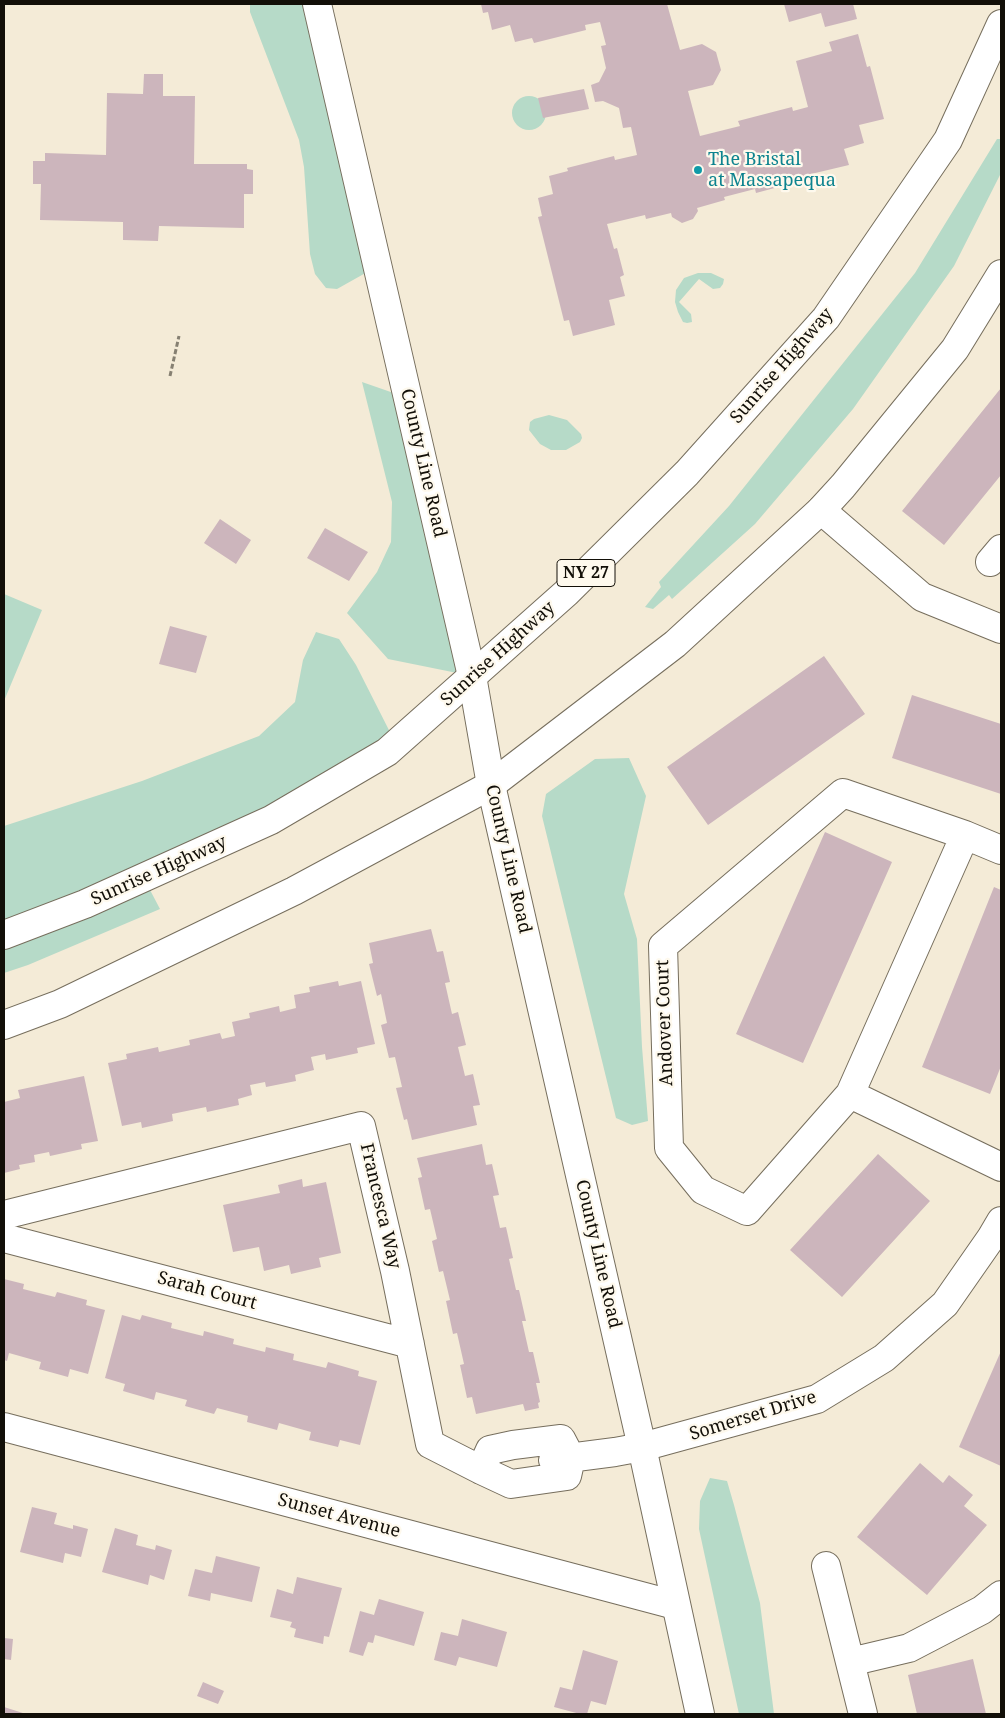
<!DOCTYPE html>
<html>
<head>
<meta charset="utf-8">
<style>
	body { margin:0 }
	#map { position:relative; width:1005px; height:1718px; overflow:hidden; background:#f4ebd7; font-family:"Noto Serif",serif }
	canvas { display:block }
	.frame { position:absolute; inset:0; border:5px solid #120f08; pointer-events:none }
</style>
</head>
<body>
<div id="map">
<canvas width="1005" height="1718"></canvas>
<div class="frame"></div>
</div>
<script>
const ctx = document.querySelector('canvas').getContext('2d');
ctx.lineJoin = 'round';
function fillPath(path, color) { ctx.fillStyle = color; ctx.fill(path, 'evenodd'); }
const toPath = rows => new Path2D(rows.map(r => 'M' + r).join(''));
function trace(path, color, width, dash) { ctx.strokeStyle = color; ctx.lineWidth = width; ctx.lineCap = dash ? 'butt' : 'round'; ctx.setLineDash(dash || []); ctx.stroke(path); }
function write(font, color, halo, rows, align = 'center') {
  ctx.font = font + ' "Noto Serif",serif'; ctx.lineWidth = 4.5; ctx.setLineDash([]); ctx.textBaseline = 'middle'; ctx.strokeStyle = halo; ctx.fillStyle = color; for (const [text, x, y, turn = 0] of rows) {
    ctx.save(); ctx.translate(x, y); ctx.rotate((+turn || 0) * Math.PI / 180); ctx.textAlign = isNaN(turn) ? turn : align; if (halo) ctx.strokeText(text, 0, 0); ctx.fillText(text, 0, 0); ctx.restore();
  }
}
fillPath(toPath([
	[250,4,317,4,378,266,337,289,326,288,315,274,310,254,304,167,299,140,250,12],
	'512 113a17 17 0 1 1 34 0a17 17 0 1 1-34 0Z',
	[997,139,1001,139,1001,173,954,266,853,409,755,524,672,599,669,595,653,609,645,607,661,587,659,582,729,506,915,273],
	[698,273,711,273,724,279,723,284,720,288,713,289,699,279,679,302,691,314,692,322,687,323,683,322,678,312,675,302,676,290,684,278],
	[362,382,408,398,472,676,388,659,347,613,377,572,391,542,392,502],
	[549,415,567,420,581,434,582,438,580,442,566,450,551,450,540,444,529,430,530,422,534,419],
	[4,594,42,610,4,701],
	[316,632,339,639,356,665,396,744,4,935,4,826,142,781,259,736,295,702,303,660],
	[629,758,646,796,624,894,637,939,642,1047,648,1121,632,1125,616,1118,542,816,546,794,595,759],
	[150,890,160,909,28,965,4,973,4,944],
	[710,1478,727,1481,734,1505,760,1603,774,1714,739,1714,699,1529,700,1501]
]), '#b6dac8');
fillPath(toPath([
	[481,4,667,4,680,50,702,44,716,52,721,70,713,85,688,91,700,136,740,126,738,121,792,107,793,111,808,107,796,61,832,51,829,42,858,34,867,67,870,66,884,119,859,125,864,143,844,149,849,165,811,174,812,178,756,193,755,189,724,197,725,200,697,208,698,211,693,219,682,223,672,217,671,213,646,219,645,215,607,224,614,249,617,248,624,275,620,277,625,296,609,300,615,325,573,336,569,320,564,321,538,217,542,216,538,198,553,194,549,176,568,171,567,168,614,156,615,160,637,155,631,127,623,128,619,108,603,101,595,102,591,85,599,82,606,68,601,46,606,45,600,22,585,25,586,30,534,43,532,38,515,42,510,25,492,30,488,12,483,13],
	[784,4,853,4,857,19,825,27,821,13,789,22],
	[144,74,163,74,163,96,195,96,194,164,247,164,247,169,253,170,253,194,244,194,244,228,159,226,158,241,123,240,123,222,40,220,41,184,33,184,33,161,45,161,45,153,106,155,107,93,143,94],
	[584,89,589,109,543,118,538,98],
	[1001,388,1001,475,944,545,902,511],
	[220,519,251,540,236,564,204,543],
	[325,528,368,552,349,581,307,558],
	[170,626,207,636,196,673,159,664],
	[824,656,865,714,708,825,667,767],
	[912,695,1001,724,1001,794,892,758],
	[825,832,892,862,803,1063,736,1034],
	[994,887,1001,890,1001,1066,990,1094,922,1067],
	[431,929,437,952,443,951,450,982,445,983,452,1014,458,1012,466,1045,458,1047,465,1076,473,1074,480,1105,473,1106,477,1125,412,1140,407,1119,404,1120,396,1088,402,1087,395,1057,389,1058,381,1025,387,1023,381,994,377,996,369,964,373,963,369,943],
	[338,981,339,986,361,981,375,1044,357,1048,358,1053,326,1060,325,1054,311,1057,314,1070,295,1075,296,1081,266,1087,265,1082,250,1085,252,1095,238,1099,239,1105,207,1112,206,1107,172,1114,173,1121,142,1128,141,1122,122,1126,108,1063,127,1059,126,1054,158,1047,159,1052,190,1045,189,1040,220,1033,222,1039,235,1036,232,1022,250,1018,249,1013,279,1006,280,1012,296,1008,294,995,310,992,309,987],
	[84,1076,98,1141,81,1144,82,1149,50,1156,49,1152,34,1155,35,1162,19,1165,20,1169,4,1173,4,1102,20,1098,18,1090],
	[482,1144,486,1165,492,1164,499,1195,493,1196,500,1228,506,1227,513,1258,509,1259,516,1290,519,1290,526,1321,522,1321,529,1352,533,1352,540,1383,536,1383,540,1402,538,1403,539,1408,525,1411,523,1404,476,1414,472,1397,467,1398,460,1365,464,1364,457,1333,453,1334,446,1301,450,1300,443,1271,439,1272,432,1241,437,1239,430,1209,425,1210,418,1178,422,1177,417,1158],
	[878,1154,930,1201,842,1297,790,1250],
	[302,1179,303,1187,326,1182,341,1253,319,1258,321,1267,291,1274,289,1265,264,1271,259,1247,233,1252,223,1205,280,1193,278,1185],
	[4,1279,24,1284,23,1289,55,1297,57,1292,87,1300,86,1305,105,1310,88,1374,70,1369,68,1377,39,1369,41,1362,9,1353,7,1361,4,1360],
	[122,1315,140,1320,142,1315,172,1323,171,1328,203,1336,204,1331,234,1339,233,1344,265,1352,266,1347,294,1354,293,1360,326,1368,328,1362,359,1371,358,1376,377,1381,360,1445,340,1440,338,1447,309,1440,311,1432,279,1423,277,1430,247,1422,248,1416,217,1408,214,1414,185,1406,187,1400,156,1392,154,1400,123,1391,125,1384,105,1378],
	[1001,1351,1001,1466,959,1447],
	[920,1463,943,1483,949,1475,973,1495,964,1506,987,1525,927,1595,857,1537],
	[32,1507,57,1513,54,1524,73,1529,73,1525,88,1529,81,1557,65,1553,63,1563,20,1552],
	[115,1528,138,1535,136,1545,155,1550,156,1545,172,1550,164,1580,150,1575,148,1585,102,1572],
	[216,1556,260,1567,252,1602,211,1593,210,1601,188,1596,195,1569,212,1573],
	[297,1577,342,1588,329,1637,324,1636,323,1644,294,1637,296,1629,290,1627,292,1622,270,1617,277,1589,293,1594],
	[379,1599,424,1612,414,1646,375,1635,373,1643,368,1642,363,1656,349,1652,360,1611,374,1615],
	[462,1619,507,1632,497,1667,459,1657,456,1666,434,1660,441,1632,458,1636],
	[4,1638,13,1639,11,1660,4,1659],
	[583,1650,618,1661,606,1705,591,1701,587,1714,580,1714,554,1707,560,1687,572,1690],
	[973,1659,986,1714,917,1714,908,1675],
	[203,1682,224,1691,218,1704,197,1696],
	[4,1707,26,1714,4,1714]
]), '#ccb5bc');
const street = toPath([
	[821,510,922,597,1001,629],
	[990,562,1001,549],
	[965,835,850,1094,747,1211,703,1190,669,1148,663,946,843,793,965,835,1001,850],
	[850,1094,1001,1167],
	[4,1215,361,1126,395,1271,430,1444,481,1470,511,1484,567,1476,571,1458,561,1439,513,1445,490,1450,481,1470],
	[4,1238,410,1344],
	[4,1427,675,1605],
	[553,1460,615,1452,642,1447,817,1399,884,1358,945,1304,991,1238,1001,1221],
	[826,1566,863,1714],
	[850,1662,909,1648,982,1610,1001,1595]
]);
const secondary = toPath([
	[317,4,472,676,491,785,642,1447,700,1714]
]);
const highway = toPath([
	[4,935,85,904,271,820,387,752,566,593,687,473,826,318,948,140,1001,24],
	[4,1025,60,1004,294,891,491,785,675,644,821,510,843,486,955,349,1001,274]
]);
trace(street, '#766e5d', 30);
trace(secondary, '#766e5d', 30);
trace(highway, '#766e5d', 30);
trace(toPath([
	[170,376,179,336]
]), '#868072', 3, [5, 2.5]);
trace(street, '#fff', 28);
trace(secondary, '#fff', 28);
trace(highway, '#fff', 28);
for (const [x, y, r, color] of [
	[698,170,5,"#0f9aa8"]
]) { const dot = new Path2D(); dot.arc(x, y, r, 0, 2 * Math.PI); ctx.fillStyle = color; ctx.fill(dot); trace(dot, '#fef9ed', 2); }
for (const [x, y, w] of [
	[586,573,58]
]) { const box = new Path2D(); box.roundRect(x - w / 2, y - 13.5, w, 27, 4); ctx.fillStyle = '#fef9ed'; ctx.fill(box); trace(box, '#120f08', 1); }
write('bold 16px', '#120f08', null, [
	["NY 27",586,573]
]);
write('18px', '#0d838f', '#fef9ed', [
	["The Bristal",708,160],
	["at Massapequa",708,181]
], 'left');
write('18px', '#120f08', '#fef9ed', [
	["Sunrise Highway",782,366,-49],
	["County Line Road",423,463,77],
	["Sunrise Highway",498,654,-42],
	["County Line Road",508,859,77],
	["Sunrise Highway",159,871,-24],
	["Andover Court",665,1023,-92],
	["Francesca Way",380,1206,77],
	["County Line Road",598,1254,77],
	["Sarah Court",207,1291,15],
	["Somerset Drive",753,1416,-17],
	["Sunset Avenue",339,1516,15]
]);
</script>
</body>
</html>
